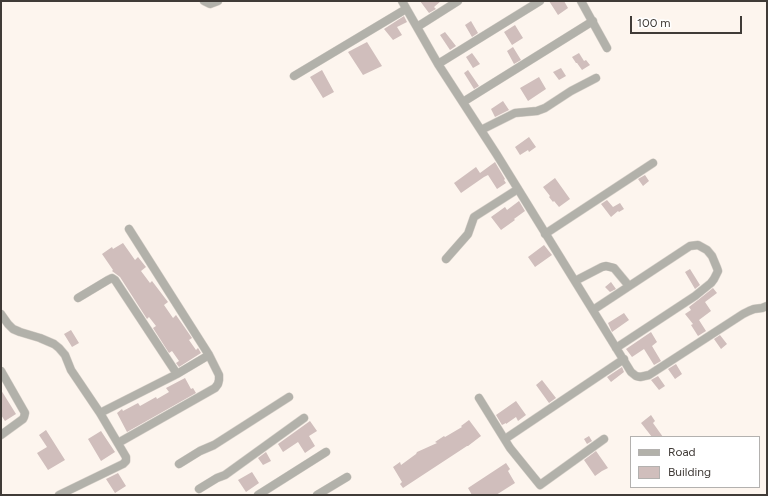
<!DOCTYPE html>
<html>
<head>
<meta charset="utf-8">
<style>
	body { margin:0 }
	#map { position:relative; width:768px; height:496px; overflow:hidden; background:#fdf5ee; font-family:Figtree,sans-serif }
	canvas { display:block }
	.frame { position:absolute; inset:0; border:2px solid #403b37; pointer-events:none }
	.legend { position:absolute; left:630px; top:436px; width:130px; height:52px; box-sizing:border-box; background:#fff; border:1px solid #b3b1af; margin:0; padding:5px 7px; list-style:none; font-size:12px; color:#403b37 }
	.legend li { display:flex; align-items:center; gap:8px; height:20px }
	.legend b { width:20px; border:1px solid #b3b1af }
	.scale { position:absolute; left:630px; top:16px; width:112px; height:18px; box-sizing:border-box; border:2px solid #403b37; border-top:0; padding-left:5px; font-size:12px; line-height:14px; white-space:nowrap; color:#403b37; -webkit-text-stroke:3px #fff; paint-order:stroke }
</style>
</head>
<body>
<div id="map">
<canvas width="768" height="496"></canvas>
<div class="frame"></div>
<ul class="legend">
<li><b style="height:5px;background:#b2b1aa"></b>Road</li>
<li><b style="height:11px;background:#d0bebc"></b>Building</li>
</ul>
<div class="scale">100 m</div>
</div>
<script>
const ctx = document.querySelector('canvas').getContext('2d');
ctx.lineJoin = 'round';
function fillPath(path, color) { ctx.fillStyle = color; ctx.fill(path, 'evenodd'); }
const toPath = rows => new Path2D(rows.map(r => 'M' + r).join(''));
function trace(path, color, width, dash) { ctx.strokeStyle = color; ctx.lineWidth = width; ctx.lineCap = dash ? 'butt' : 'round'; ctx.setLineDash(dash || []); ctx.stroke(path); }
fillPath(toPath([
	[420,1,441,1,434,7,436,9,429,13],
	[549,1,564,1,568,8,558,15],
	[404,16,407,22,397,27,402,35,393,40,384,29],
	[471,21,478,33,472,37,465,25],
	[515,25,523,38,512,45,504,32],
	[445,32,456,46,450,50,440,35],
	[367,42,382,66,363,75,348,52],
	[513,47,521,60,514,64,507,51],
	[472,53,480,64,473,68,466,57],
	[579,53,584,61,586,60,590,65,582,70,577,63,576,63,572,57],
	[561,68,566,76,559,80,553,72],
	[322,70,334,92,323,98,310,77],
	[468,70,479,86,474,89,464,73],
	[539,77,546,89,528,101,520,88],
	[503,101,509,110,495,117,491,109],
	[529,137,536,147,529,152,528,150,520,155,515,147],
	[495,162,505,179,504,180,506,183,497,189,488,175,484,177,461,193,454,183,476,167,480,173],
	[645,175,649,181,643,186,638,179],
	[555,178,570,199,559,207,554,201,553,202,549,197,550,196,543,187],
	[607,200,613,207,620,203,624,209,619,212,618,211,611,217,601,204],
	[519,201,525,211,514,219,515,220,501,230,491,217,505,207,507,210],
	[123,243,135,260,138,257,146,267,141,271,150,283,152,281,168,302,164,305,173,318,176,315,192,338,189,340,196,350,198,348,201,353,179,367,176,363,179,361,172,351,169,353,153,328,156,326,149,317,147,319,120,277,112,271,113,270,102,254,112,247,113,249],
	[544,245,552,255,535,267,528,257],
	[690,269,700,285,695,289,685,272],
	[611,282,616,289,610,292,605,287],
	[713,288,717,293,705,302,711,311,699,320,706,331,698,336,691,325,693,324,685,314,691,310,689,307,698,300],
	[624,313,629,320,612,332,608,323],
	[71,330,79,343,72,347,64,334],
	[651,332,657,342,652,346,661,361,654,365,644,349,632,357,626,349],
	[720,335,727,344,721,349,714,339],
	[676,364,682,374,675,379,668,369],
	[622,367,624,372,611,382,607,377],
	[658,376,665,386,659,390,651,380],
	[185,378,191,389,193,388,196,393,127,432,117,413,122,409,123,411,138,403,140,406,156,397,157,399,169,392,166,388],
	[542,380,556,398,549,403,536,385],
	[1,390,16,414,5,421,1,415],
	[516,401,526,415,518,421,516,417,506,424,506,423,502,425,496,415],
	[651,415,655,421,653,423,663,437,652,437,641,423],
	[469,420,481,436,468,446,467,446,403,488,400,484,402,482,393,467,400,462,401,465,416,454,417,452,437,443,435,442,444,436,445,437,462,427,461,426],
	[310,421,317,431,309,436,315,446,305,453,298,442,283,452,278,444],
	[46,430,65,460,48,470,37,453,47,447,39,435],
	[101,431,115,452,101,461,88,439],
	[589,436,592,441,587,444,584,439],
	[596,451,608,468,602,471,595,476,584,460],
	[266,452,271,461,263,465,258,458],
	[506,463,510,469,508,471,515,483,496,495,472,495,468,488],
	[252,472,259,483,246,492,238,480],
	[118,473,126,486,115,493,106,479]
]), '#d0bebc');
const minor = toPath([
	[204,1,210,4,218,1],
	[402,1,438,64,497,155,631,372,636,376,640,377,649,375,743,314,749,311,754,309,762,308,767,306],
	[581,1,607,48],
	[417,27,458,1],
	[438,64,540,1],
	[294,76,406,9],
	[463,102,593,21],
	[481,130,515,113,537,111,545,108,571,91,596,78],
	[545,234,653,163],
	[446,259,468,234,474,217,518,189],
	[575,281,602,267,606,266,614,268,629,286],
	[78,298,108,280,112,278,115,280,177,374],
	[593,310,690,246,698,245,707,250,712,256,717,268,718,271,714,279,711,283,695,296,616,348],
	[1,314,8,324,13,329,20,332,40,338,54,344,59,348,65,355,71,370,100,413,126,457,126,461,123,464,59,495],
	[1,371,25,413,24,417,23,419,1,435],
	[479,398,510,448,540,485,604,439],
	[100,413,177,374,209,355],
	[505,439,624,359],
	[118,443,215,388,218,384,219,380,219,375,209,355,129,229],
	[179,464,200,451,214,445,289,397],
	[199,489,217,478,225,475,304,418],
	[258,495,326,452],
	[317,495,347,477]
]);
trace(minor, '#d7d0c9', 9);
trace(minor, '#b2b1aa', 8);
</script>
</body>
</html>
